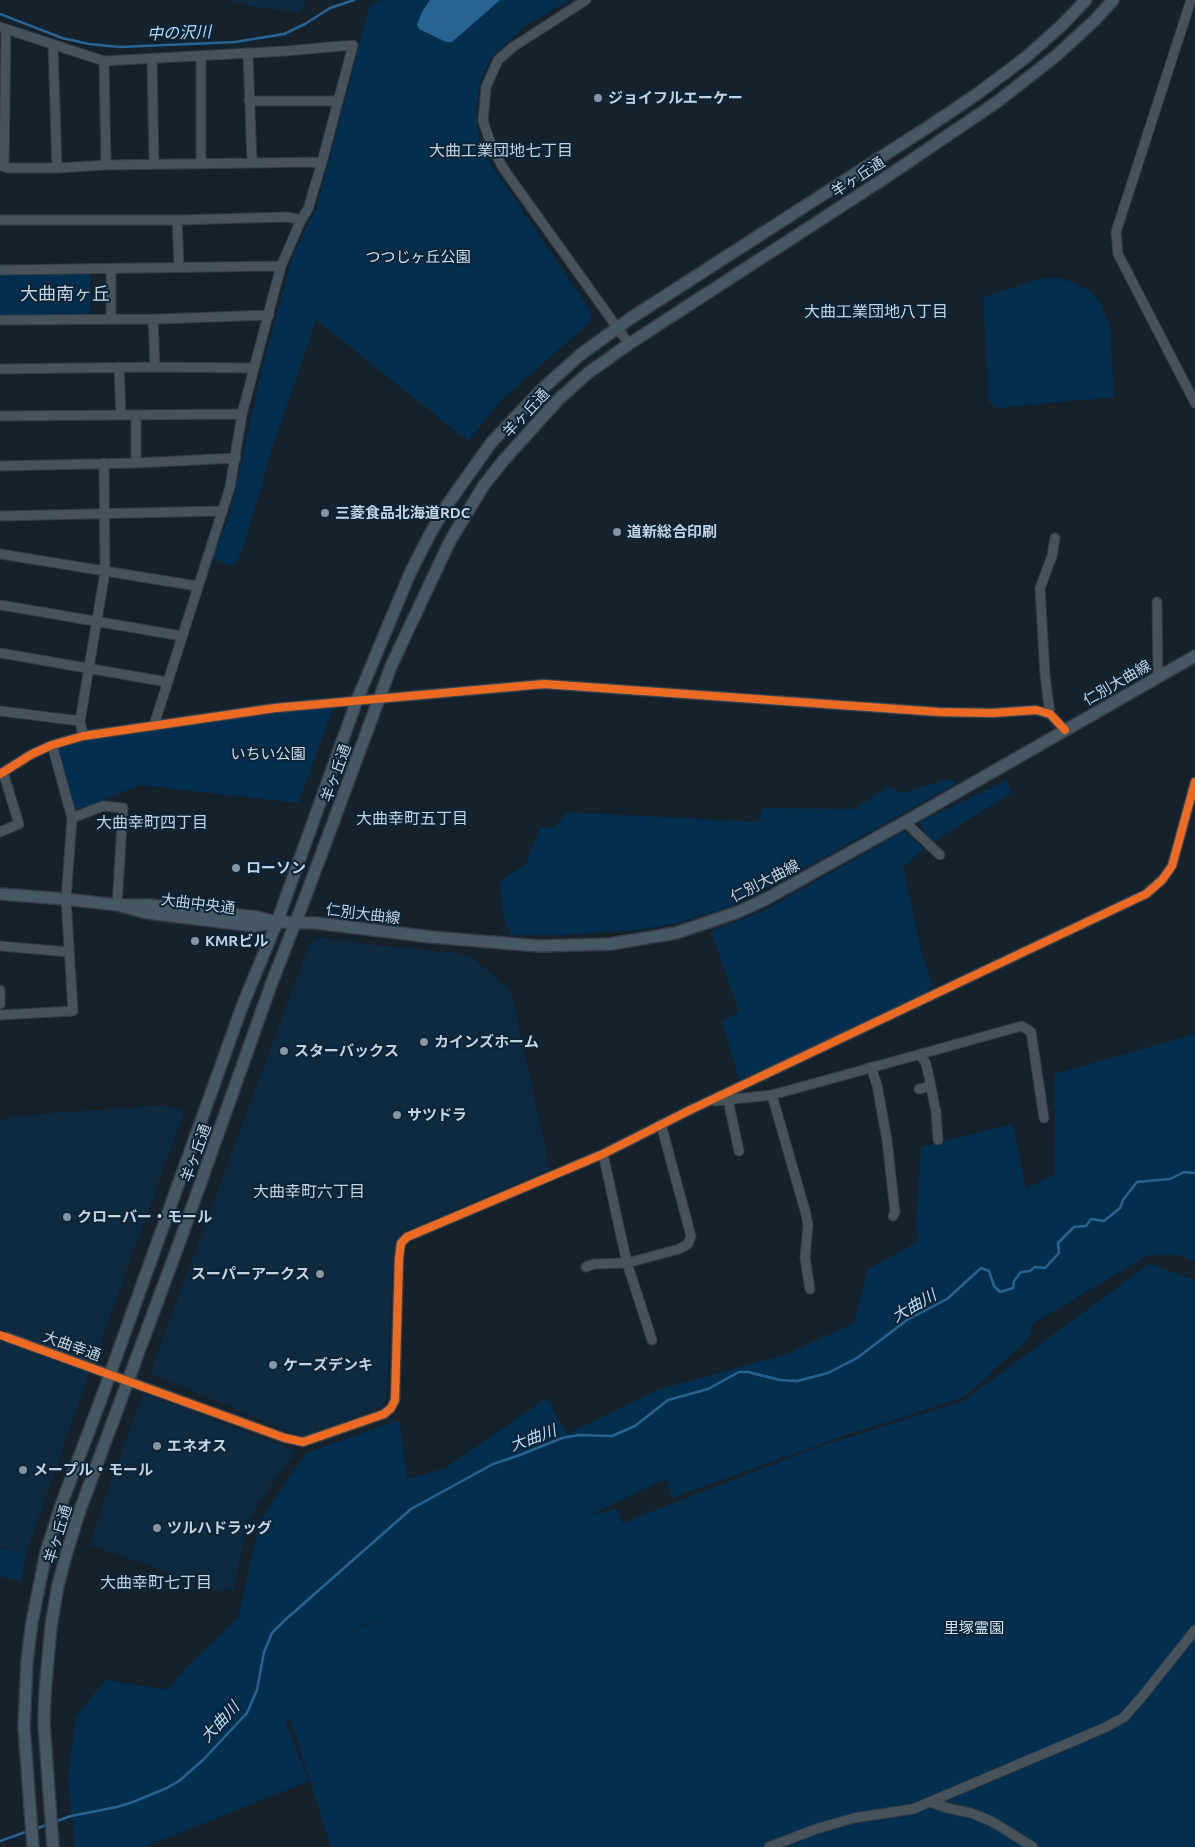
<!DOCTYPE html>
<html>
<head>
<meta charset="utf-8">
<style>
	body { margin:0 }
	canvas { display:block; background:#15222c }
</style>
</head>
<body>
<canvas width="1195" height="1847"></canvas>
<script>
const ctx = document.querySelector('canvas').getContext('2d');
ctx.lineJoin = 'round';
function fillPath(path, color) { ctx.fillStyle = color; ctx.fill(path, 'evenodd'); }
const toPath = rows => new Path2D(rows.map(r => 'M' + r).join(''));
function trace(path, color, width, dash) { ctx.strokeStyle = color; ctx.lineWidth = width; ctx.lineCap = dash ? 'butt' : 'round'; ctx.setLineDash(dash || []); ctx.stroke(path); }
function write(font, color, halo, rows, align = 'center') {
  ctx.font = font + ' Ubuntu,"Noto Sans JP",sans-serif'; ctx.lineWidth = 4; ctx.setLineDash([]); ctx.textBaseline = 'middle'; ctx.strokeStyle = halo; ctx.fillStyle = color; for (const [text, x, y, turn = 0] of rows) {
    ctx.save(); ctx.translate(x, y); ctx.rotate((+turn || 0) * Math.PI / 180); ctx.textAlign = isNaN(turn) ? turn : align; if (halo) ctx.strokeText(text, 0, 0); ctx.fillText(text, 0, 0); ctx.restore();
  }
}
fillPath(toPath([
	[229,0,307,0,299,13,242,5],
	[318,937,374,945,468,954,511,991,550,1169,401,1233,393,1254,386,1401,376,1409,303,1438,150,1373,310,942],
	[162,1105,184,1112,84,1388,26,1553,0,1547,0,1120,16,1116],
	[143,1393,297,1451,271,1485,249,1520,233,1591,226,1589,224,1592,90,1545,105,1498]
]), '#0d2a40');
fillPath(toPath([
	[383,0,568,0,567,2,523,27,490,59,480,82,476,110,479,144,493,168,592,313,590,322,501,400,468,441,316,320,272,449,241,554,233,567,212,558,230,513,262,369,293,254,317,206,370,4],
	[90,268,90,319,0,320,0,270],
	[1043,278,1061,278,1090,291,1100,303,1110,326,1114,397,996,408,989,403,983,297],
	[335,702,298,803,139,785,104,799,103,806,72,818,52,745],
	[947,779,957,783,795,873,734,905,678,923,634,930,560,935,510,935,504,916,500,881,526,864,540,827,554,828,566,812,758,822,762,808,854,809,887,787,903,793],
	[1007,780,1011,793,931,843,919,822],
	[904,831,924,849,903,867,922,955,932,984,926,993,852,1031,739,1080,722,1021,739,1012,711,931,763,911],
	[1195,1034,1195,1261,1177,1255,1148,1255,1032,1324,1027,1340,964,1397,840,1437,671,1498,666,1478,587,1516,617,1509,622,1523,821,1446,963,1401,1149,1264,1195,1280,1195,1847,331,1847,290,1718,286,1723,308,1781,144,1847,75,1847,68,1781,76,1717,105,1680,168,1690,185,1669,238,1618,260,1521,306,1453,399,1420,407,1479,445,1468,546,1398,567,1434,660,1389,787,1354,854,1323,868,1269,919,1241,916,1229,921,1147,1013,1124,1026,1189,1055,1174,1054,1074],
	[390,1612,359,1629,310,1691,361,1626],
	[0,1548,26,1554,21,1581,0,1576]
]), '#032e4d');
fillPath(toPath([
	[430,0,500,0,452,42,446,42,419,29,417,25,422,12]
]), '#286493');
trace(toPath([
	[0,14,62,38,89,44,120,47,235,42,284,34,305,24,330,8,354,0],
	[54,1822,71,1816,117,1807,133,1802,167,1788,179,1781,203,1760,247,1713,257,1690,264,1652,272,1633,285,1620,411,1509,493,1464,520,1455,562,1438,579,1435,612,1436,635,1426,668,1400,708,1389,739,1372,748,1372,780,1380,797,1381,828,1373,857,1358,907,1320,947,1299,981,1268,989,1271,994,1286,1000,1292,1013,1288,1014,1281,1021,1272,1030,1271,1035,1267,1045,1268,1059,1253,1058,1243,1074,1227,1086,1226,1091,1219,1104,1221,1120,1208,1123,1200,1137,1182,1170,1179,1184,1172,1195,1173],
	[35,1829,49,1824],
	[0,1841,28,1831]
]), '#286493', 2.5);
const minor = toPath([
	[586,0,513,47,498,60,486,87,483,121,492,147,503,168,629,344],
	[1191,0,1116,232,1118,254,1195,403],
	[0,27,104,61,286,51,353,45,322,162,308,209,301,220,281,266,242,414,230,487,154,725],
	[53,45,57,168],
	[248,53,252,163],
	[201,56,201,163],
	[152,59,154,164],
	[104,61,106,165],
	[249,101,338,101],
	[0,165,8,168,57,168,106,165,322,162],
	[4,167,6,29],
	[0,220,177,220,288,217,301,220],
	[177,220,179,266],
	[111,269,111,319],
	[0,270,281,266],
	[153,319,155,367],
	[0,320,158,319,269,315],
	[119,367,121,415],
	[0,369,155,367,253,368],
	[136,415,136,463],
	[0,416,242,414],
	[0,466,136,463,236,458],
	[0,516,222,511],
	[0,554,197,586],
	[1157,602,1158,678],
	[0,605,182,636],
	[0,653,167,682],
	[0,711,80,721],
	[1050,714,1045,675,1040,588,1052,556,1055,538],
	[83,736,80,721,105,572,104,463],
	[0,774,32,754,52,745,83,736,275,708,544,684,939,712,992,713,1036,710,1050,714,1065,730],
	[72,818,103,806,123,808,117,905],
	[905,822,940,855],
	[0,832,19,824,3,772],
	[0,946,69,952],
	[0,990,0,1004],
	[0,1015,73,1011,66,899,72,818,52,745],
	[920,1054,926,1064,928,1072,936,1112,938,1140],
	[871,1067,877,1085,887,1140,895,1212,893,1216],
	[919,1089,930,1086],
	[772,1095,806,1214,808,1225,805,1258,810,1289],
	[728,1100,739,1151],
	[715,1101,772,1095,1022,1026,1031,1032,1044,1118],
	[603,1154,627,1263,652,1340],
	[586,1267,594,1264,627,1263,679,1249,688,1244,691,1236,661,1124],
	[7,1337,285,1438,303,1442,384,1414,391,1408,395,1400,399,1258,401,1243,407,1237,603,1154,690,1110,1146,894,1162,880,1172,866,1195,782],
	[930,1802,947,1808,971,1813,991,1821,1033,1847],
	[769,1847,816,1829,854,1818,913,1809,1104,1728,1123,1718,1141,1698,1195,1630]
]);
const major = toPath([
	[0,894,66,899,117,905,148,905,257,917,272,921],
	[117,905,147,913,254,926,277,922,316,923,431,937,539,946,610,944,676,933,738,912,766,899,905,822,1195,656],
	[33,1847,24,1727,27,1661,32,1622,46,1552,60,1508,104,1391,243,1004,277,922,357,700,411,571,430,534,447,505,491,443,540,391,580,355,631,318,931,125,977,94,1025,58,1062,25,1086,0],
	[53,1847,44,1723,45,1692,51,1626,58,1585,67,1552,80,1510,181,1238,272,982,305,898,392,664,450,541,484,485,503,461,558,400,588,373,629,344,885,178,997,102,1057,55,1095,20,1113,0]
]);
trace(minor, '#333c46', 11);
trace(major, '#333c46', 14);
trace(minor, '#48525a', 9);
trace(major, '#465864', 11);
trace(toPath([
	[0,774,32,754,52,745,83,736,275,708,544,684,939,712,992,713,1036,710,1050,714,1065,730],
	[0,1335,285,1438,303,1442,384,1414,391,1408,395,1400,399,1258,401,1243,407,1237,603,1154,690,1110,1146,894,1162,880,1172,866,1195,782]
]), '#ed6a23', 8);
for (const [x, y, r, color] of [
	[598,98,5,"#8795a1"],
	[325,513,5,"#8795a1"],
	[617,532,5,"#8795a1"],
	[236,868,5,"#8795a1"],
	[195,941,5,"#8795a1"],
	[424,1042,5,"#8795a1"],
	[284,1051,5,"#8795a1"],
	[397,1115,5,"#8795a1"],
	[67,1217,5,"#8795a1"],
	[320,1274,5,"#8795a1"],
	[273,1365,5,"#8795a1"],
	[157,1446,5,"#8795a1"],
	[23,1470,5,"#8795a1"],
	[157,1528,5,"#8795a1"]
]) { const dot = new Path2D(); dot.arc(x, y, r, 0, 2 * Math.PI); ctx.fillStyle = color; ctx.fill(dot); trace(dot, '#0b2336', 2); }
write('bold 15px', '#c5d3e0', '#0b2336', [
	["ジョイフルエーケー",608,98],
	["三菱食品北海道RDC",335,513],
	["道新総合印刷",627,532],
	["ローソン",246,868],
	["KMRビル",205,941],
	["カインズホーム",434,1042],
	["スターバックス",294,1051],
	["サツドラ",407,1115],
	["クローバー・モール",77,1217],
	["スーパーアークス",310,1274,"right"],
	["ケーズデンキ",283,1365],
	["エネオス",167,1446],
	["メープル・モール",33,1470],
	["ツルハドラッグ",167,1528]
], 'left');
write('15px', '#c5d3e0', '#0b2336', [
	["羊ヶ丘通",858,177,-33],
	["羊ヶ丘通",526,413,-47],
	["仁別大曲線",1117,683,-30],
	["羊ヶ丘通",336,773,-70],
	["仁別大曲線",765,881,-27],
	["大曲中央通",198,904,7],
	["仁別大曲線",363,914,7],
	["羊ヶ丘通",196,1153,-70],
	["大曲幸通",72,1346,20],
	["羊ヶ丘通",58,1534,-73]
]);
write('15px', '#cfe0ee', '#0b2336', [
	["つつじヶ丘公園",418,257],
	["いちい公園",268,754],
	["里塚霊園",974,1628]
]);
write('italic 16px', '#badbf8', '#0b2336', [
	["中の沢川",179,33,-2],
	["大曲川",914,1306,-30],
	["大曲川",533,1438,-20],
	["大曲川",220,1722,-47]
]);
write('16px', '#c5d3e0', '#0b2336', [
	["大曲工業団地七丁目",501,151],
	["大曲工業団地八丁目",876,312],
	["大曲幸町五丁目",412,819],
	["大曲幸町四丁目",152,823],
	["大曲幸町六丁目",309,1192],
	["大曲幸町七丁目",156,1583]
]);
write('18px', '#c5d3e0', '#0b2336', [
	["大曲南ヶ丘",65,294]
]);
</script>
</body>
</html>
